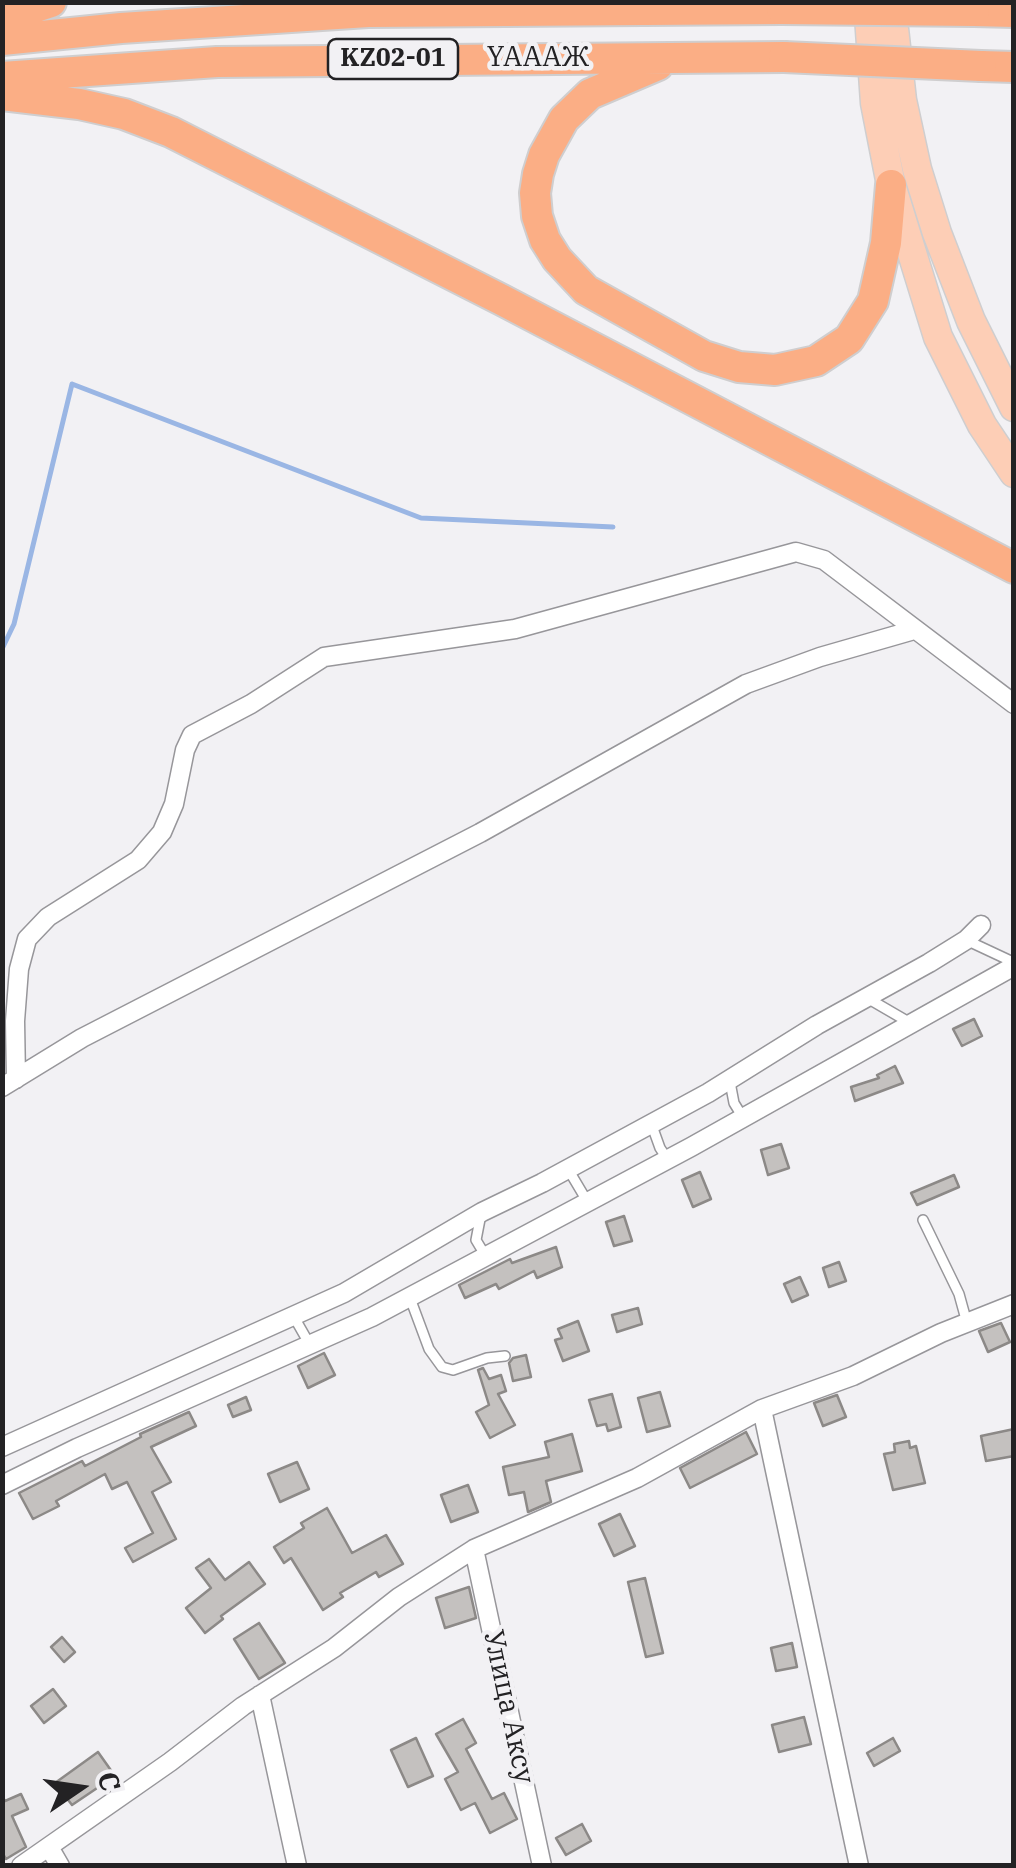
<!DOCTYPE html>
<html>
<head>
<meta charset="utf-8">
<style>
	body { margin:0 }
	#map { position:relative; width:1016px; height:1868px; overflow:hidden; background:#f2f1f4; font-family:"IBM Plex Serif",serif }
	canvas { display:block }
	.frame { position:absolute; inset:0; border:5px solid #232224; pointer-events:none }
	.north { position:absolute; left:30px; top:1738px; width:100px; height:100px; -webkit-text-stroke:8px #f2f1f4; paint-order:stroke; rotate:77deg; font-size:28px; font-weight:700; line-height:40px; text-align:center; color:#232224 }
	.north::after { content:''; display:block; margin:auto; width:35px; height:45px; background:#232224; clip-path:polygon(50% 0,100% 100%,50% 72%,0 100%) }
</style>
</head>
<body>
<div id="map">
<canvas width="1016" height="1868"></canvas>
<div class="frame"></div>
<div class="north">С</div>
</div>
<script>
const ctx = document.querySelector('canvas').getContext('2d');
ctx.lineJoin = 'round';
const toPath = rows => new Path2D(rows.map(r => 'M' + r).join(''));
function trace(path, color, width, dash) { ctx.strokeStyle = color; ctx.lineWidth = width; ctx.lineCap = dash ? 'butt' : 'round'; ctx.setLineDash(dash || []); ctx.stroke(path); }
function fillPath(path, color) { ctx.fillStyle = color; ctx.fill(path, 'evenodd'); }
function write(font, color, halo, rows, align = 'center') {
  ctx.font = font + ' "IBM Plex Serif",serif'; ctx.lineWidth = 9; ctx.setLineDash([]); ctx.textBaseline = 'middle'; ctx.strokeStyle = halo; ctx.fillStyle = color; for (const [text, x, y, turn = 0] of rows) {
    ctx.save(); ctx.translate(x, y); ctx.rotate((+turn || 0) * Math.PI / 180); ctx.textAlign = isNaN(turn) ? turn : align; if (halo) ctx.strokeText(text, 0, 0); ctx.fillText(text, 0, 0); ctx.restore();
  }
}
trace(toPath([
	[2,649,14,624,72,384,421,518,613,527]
]), '#9ab6e4', 5);
const building = toPath([
	[974,1019,982,1036,962,1046,953,1029,974,1019],
	[895,1066,903,1083,855,1101,851,1087,879,1078,877,1075,895,1066],
	[781,1144,789,1168,768,1175,761,1150,781,1144],
	[700,1172,711,1199,693,1207,682,1180,700,1172],
	[954,1175,959,1187,917,1205,911,1193,954,1175],
	[624,1216,632,1241,614,1246,606,1222,624,1216],
	[556,1247,562,1267,537,1278,534,1271,499,1289,496,1284,465,1298,459,1285,510,1259,512,1263,556,1247],
	[839,1262,846,1281,829,1287,823,1268,839,1262],
	[800,1277,808,1295,792,1302,784,1284,800,1277],
	[638,1308,642,1324,617,1332,612,1315,638,1308],
	[578,1321,589,1351,563,1361,555,1340,562,1338,558,1329,578,1321],
	[1001,1323,1010,1342,988,1352,979,1331,1001,1323],
	[324,1353,335,1375,308,1388,298,1366,324,1353],
	[526,1355,531,1377,513,1381,509,1363,513,1358,526,1355],
	[483,1368,489,1379,501,1375,506,1391,498,1394,515,1425,490,1438,476,1412,489,1405,478,1370,483,1368],
	[660,1392,670,1426,647,1432,638,1398,660,1392],
	[612,1394,621,1427,608,1431,606,1424,597,1426,589,1400,612,1394],
	[837,1395,846,1417,823,1426,814,1403,837,1395],
	[246,1397,251,1410,233,1417,228,1405,246,1397],
	[189,1412,196,1426,151,1447,171,1482,152,1492,176,1539,133,1562,125,1548,153,1533,127,1482,112,1489,105,1474,56,1501,59,1506,33,1519,19,1493,82,1461,85,1466,141,1437,140,1434,189,1412],
	[1014,1429,1014,1456,986,1461,981,1436,1014,1429],
	[746,1432,757,1454,690,1488,680,1468,746,1432],
	[572,1434,582,1471,546,1481,551,1502,528,1512,524,1492,509,1495,503,1467,549,1457,545,1442,572,1434],
	[909,1441,910,1448,916,1446,925,1483,893,1490,884,1454,895,1452,894,1444,909,1441],
	[297,1462,309,1489,280,1502,268,1474,297,1462],
	[468,1485,478,1512,451,1522,441,1495,468,1485],
	[327,1508,352,1553,386,1535,403,1564,379,1577,376,1572,340,1593,343,1597,323,1610,291,1558,284,1563,274,1547,304,1528,301,1523,327,1508],
	[620,1514,635,1546,614,1556,599,1524,620,1514],
	[209,1559,225,1580,249,1562,265,1584,221,1616,223,1619,205,1633,186,1608,211,1588,196,1568,209,1559],
	[645,1578,663,1653,646,1657,628,1582,645,1578],
	[469,1587,476,1618,445,1628,436,1598,469,1587],
	[259,1623,285,1663,259,1679,234,1639,259,1623],
	[62,1637,75,1652,64,1662,51,1647,62,1637],
	[792,1643,797,1667,776,1671,771,1648,792,1643],
	[53,1689,66,1706,44,1723,31,1706,53,1689],
	[804,1717,811,1744,779,1752,772,1725,804,1717],
	[463,1719,476,1743,466,1749,492,1799,504,1793,517,1819,490,1833,475,1803,461,1810,445,1779,458,1772,436,1734,463,1719],
	[416,1738,433,1776,408,1787,391,1750,416,1738],
	[893,1738,900,1751,874,1766,867,1753,893,1738],
	[98,1752,115,1776,72,1805,55,1783,98,1752],
	[21,1794,28,1809,12,1816,26,1847,6,1859,2,1852,2,1796,5,1801,21,1794],
	[582,1824,591,1841,566,1855,556,1838,582,1824]
]);
fillPath(building, '#c4c1bf');
trace(building, '#8c8987', 2.5);
const service = toPath([
	[966,940,1013,962],
	[869,999,912,1024],
	[730,1082,734,1103,742,1116,745,1115],
	[651,1123,660,1148,666,1157,671,1156],
	[568,1169,587,1201],
	[481,1214,476,1240,485,1255],
	[923,1220,959,1294,967,1323],
	[410,1298,429,1349,442,1367,453,1370,487,1358,505,1356],
	[294,1317,310,1345]
]);
const minor = toPath([
	[16,1079,15,1021,19,969,27,939,48,917,138,860,162,832,174,804,185,750,192,735,251,704,324,657,515,629,796,552,824,560,1014,704],
	[2,1087,82,1038,480,833,746,684,820,657,914,630],
	[762,1409,859,1866],
	[2,1447,344,1293,482,1212,542,1183,708,1093,817,1025,929,963,966,940,981,925],
	[2,1485,77,1448,372,1317,691,1147,1014,966],
	[474,1549,542,1866],
	[260,1695,297,1866],
	[49,1847,60,1866],
	[21,1866,170,1762,243,1706,334,1648,399,1597,474,1549,637,1478,762,1409,853,1376,941,1333,1014,1304]
]);
const primary = toPath([
	[868,2,875,103,891,185,938,337,982,425,1014,473],
	[891,2,902,100,917,169,937,233,971,321,1014,407]
]);
const motorway = toPath([
	[974,11,1014,12],
	[2,18,51,2],
	[2,40,121,28,368,12,782,9],
	[658,65,590,94,564,119,544,155,538,174,535,193,537,216,545,240,557,259,586,290,704,356,739,367,775,370,816,361,849,339,873,301,886,243,891,185],
	[981,66,1014,67],
	[2,77,217,62,784,57],
	[2,95,79,104,124,114,171,132,502,300,1014,568]
]);
trace(service, '#97969a', 12);
trace(minor, '#97969a', 21);
trace(primary, '#cfcecf', 31);
trace(motorway, '#cfcecf', 34);
trace(service, '#fff', 9);
trace(minor, '#fff', 18);
trace(primary, '#fdceb6', 28);
trace(motorway, '#fbae85', 30);
const motorwayBridge = toPath([
	[782,9,974,11],
	[784,57,981,66]
]);
trace(motorwayBridge, '#cfcecf', 34, []);
trace(motorwayBridge, '#fbae85', 30);
for (const [x, y, w] of [
	[393,59,130]
]) { const box = new Path2D(); box.roundRect(x - w / 2, y - 20, w, 40, 8); ctx.fillStyle = '#f2f1f4'; ctx.fill(box); trace(box, '#232224', 2.5); }
write('bold 25px', '#232224', null, [
	["KZ02-01",393,59]
]);
write('28px', '#232224', '#f2f1f4', [
	["ҮАААЖ",538,58],
	["Улица Аксу",508,1707,78]
]);
</script>
</body>
</html>
